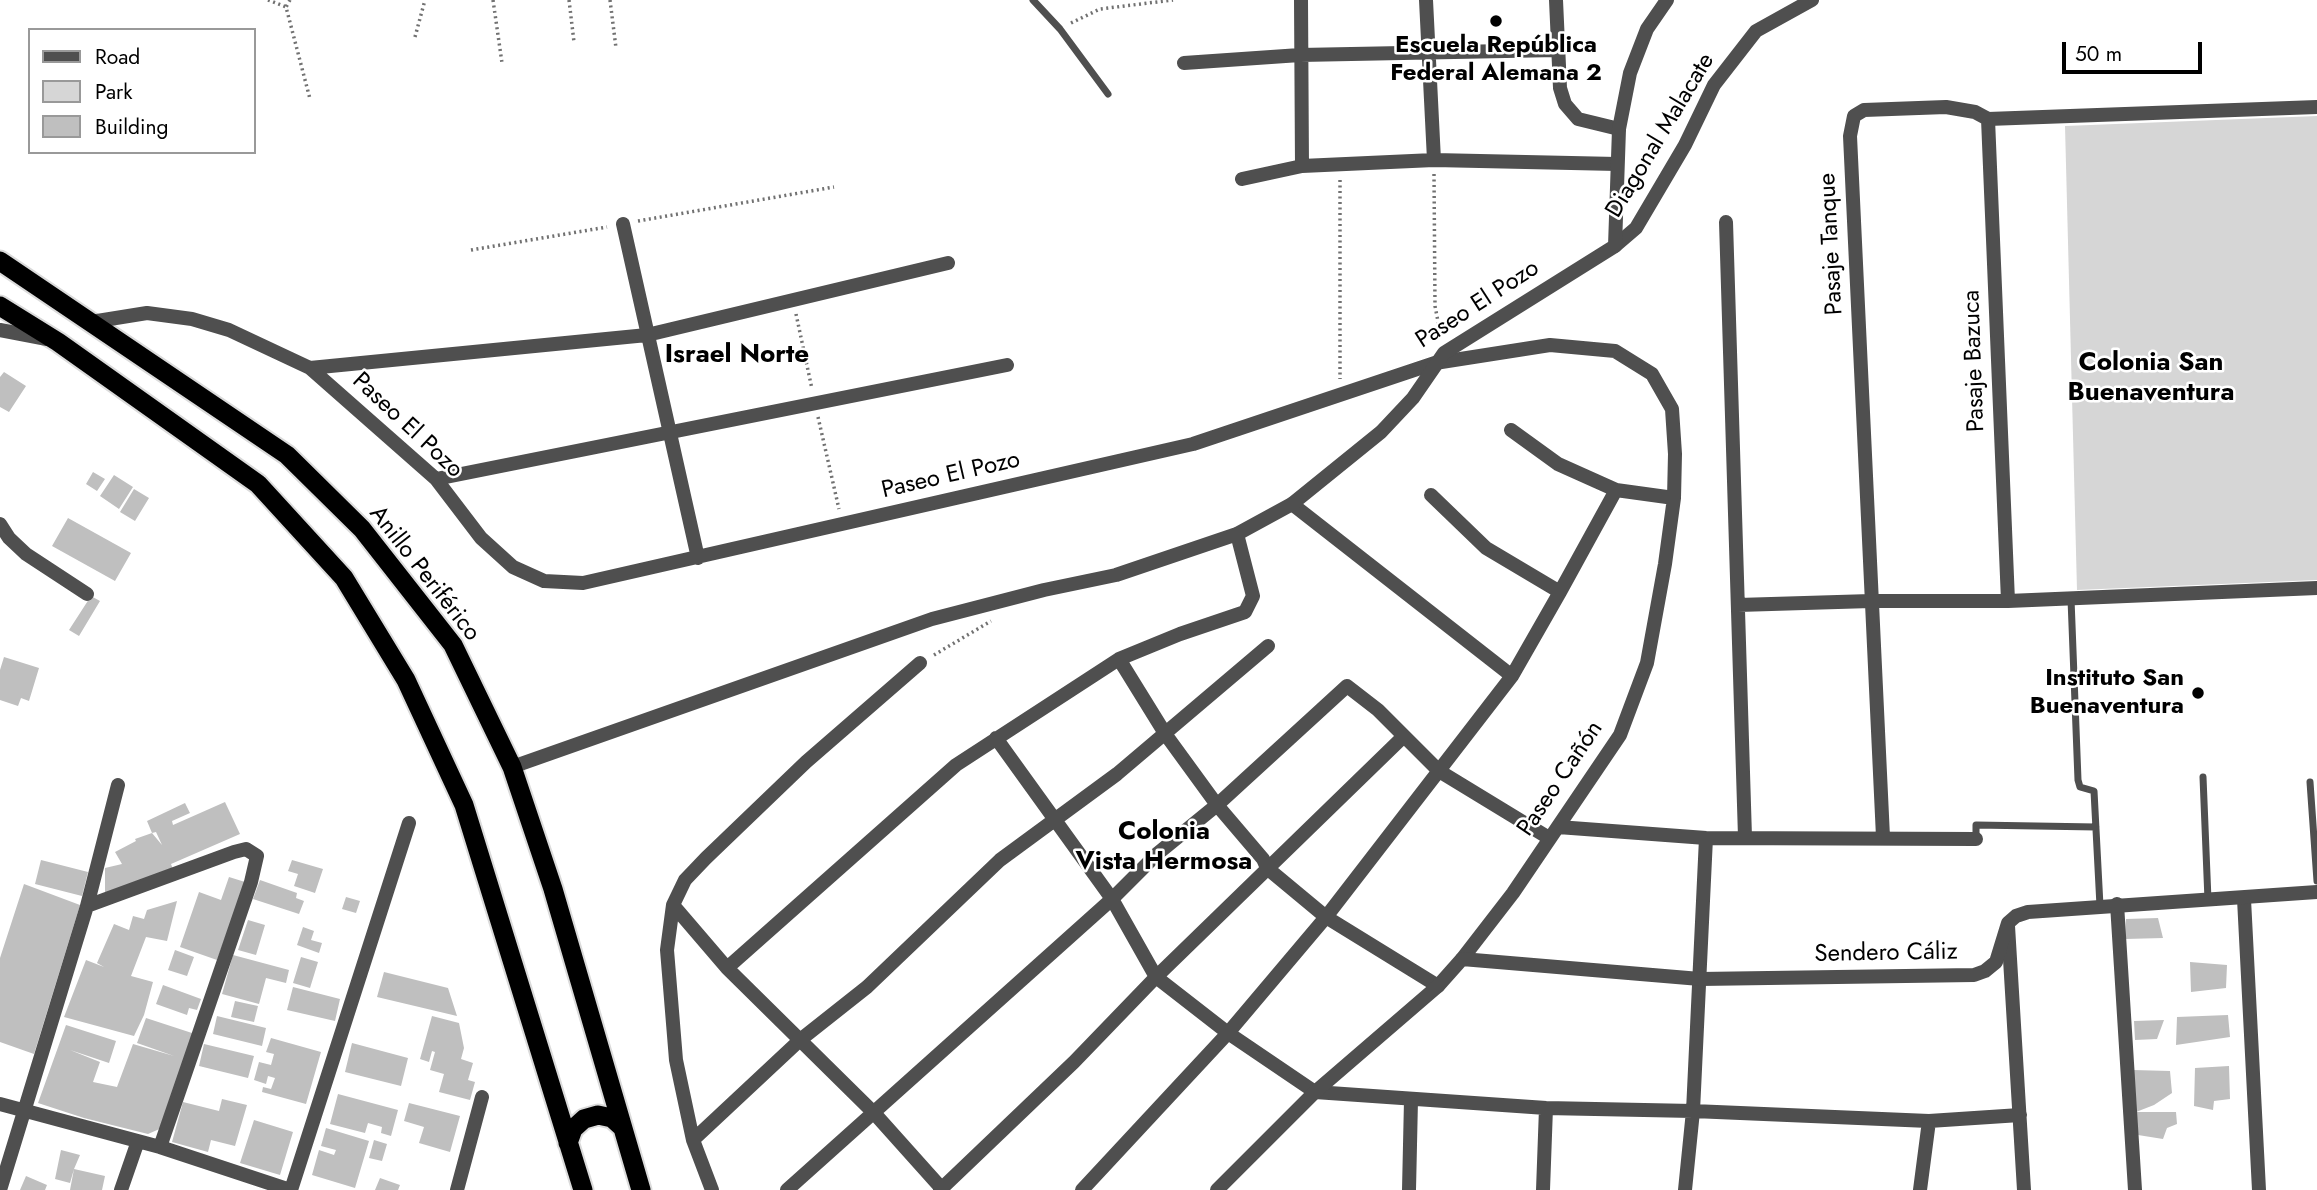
<!DOCTYPE html>
<html>
<head>
<meta charset="utf-8">
<style>
	body { margin:0 }
	#map { position:relative; width:2317px; height:1190px; overflow:hidden; background:#fff; font-family:Jost,sans-serif }
	canvas { display:block }
	.legend { position:absolute; left:28px; top:28px; width:228px; height:126px; box-sizing:border-box; background:#fff; border:2px solid #999; margin:0; padding:9px 12px; list-style:none; font-size:21px; color:#000 }
	.legend li { display:flex; align-items:center; gap:14px; height:35px }
	.legend b { width:35px; border:2px solid #999 }
	.scale { position:absolute; left:2062px; top:42px; width:140px; height:32px; box-sizing:border-box; border:4px solid #000; border-top:0; padding-left:9px; font-size:21px; line-height:24px; white-space:nowrap; color:#000; -webkit-text-stroke:5px #fff; paint-order:stroke }
</style>
</head>
<body>
<div id="map">
<canvas width="2317" height="1190"></canvas>
<ul class="legend">
<li><b style="height:9px;background:#4f4f4f"></b>Road</li>
<li><b style="height:19px;background:#d6d6d6"></b>Park</li>
<li><b style="height:19px;background:#bfbfbf"></b>Building</li>
</ul>
<div class="scale">50 m</div>
</div>
<script>
const ctx = document.querySelector('canvas').getContext('2d');
ctx.lineJoin = 'round';
function fillPath(path, color) { ctx.fillStyle = color; ctx.fill(path, 'evenodd'); }
const toPath = rows => new Path2D(rows.map(r => 'M' + r).join(''));
function trace(path, color, width, dash) { ctx.strokeStyle = color; ctx.lineWidth = width; ctx.lineCap = dash ? 'butt' : 'round'; ctx.setLineDash(dash || []); ctx.stroke(path); }
function write(font, color, halo, rows, align = 'center') {
  ctx.font = font + ' Jost,sans-serif'; ctx.lineWidth = 5; ctx.setLineDash([]); ctx.textBaseline = 'middle'; ctx.strokeStyle = halo; ctx.fillStyle = color; for (const [text, x, y, turn = 0] of rows) {
    ctx.save(); ctx.translate(x, y); ctx.rotate((+turn || 0) * Math.PI / 180); ctx.textAlign = isNaN(turn) ? turn : align; if (halo) ctx.strokeText(text, 0, 0); ctx.fillText(text, 0, 0); ctx.restore();
  }
}
fillPath(toPath([
	[2317,116,2317,580,2077,590,2065,126]
]), '#d6d6d6');
fillPath(toPath([
	[4,372,26,386,9,412,0,407,0,377],
	[93,472,105,479,97,491,86,484],
	[114,475,133,487,119,509,100,496],
	[134,489,149,498,135,521,120,512],
	[68,518,131,553,115,581,52,546],
	[91,596,100,601,79,636,69,630],
	[4,657,39,668,29,701,21,698,18,706,0,700,0,670],
	[225,802,240,834,171,864,174,872,105,899,105,868,122,864,115,852,136,841,135,839,152,833,162,845,156,832,152,833,147,821,185,803,190,813,172,821,173,825],
	[41,860,88,872,82,896,35,884],
	[292,860,323,869,315,893,294,886,298,874,288,871],
	[229,877,245,882,217,960,180,947,199,892,221,900],
	[260,880,297,893,296,898,304,901,299,914,253,899],
	[24,884,80,905,34,1054,0,1042,0,958],
	[346,897,360,901,356,913,342,909],
	[177,901,167,941,146,937,131,976,153,982,144,1015,134,1036,64,1017,86,960,104,967,97,963,114,924,129,930,133,916,144,919,147,910],
	[2158,918,2163,938,2125,939,2126,919],
	[248,920,265,925,256,955,238,950],
	[303,927,314,931,311,940,322,943,319,953,297,945],
	[175,950,194,957,187,976,168,970],
	[233,955,289,970,286,983,266,978,259,1004,222,994],
	[301,957,318,962,310,988,293,983],
	[2190,962,2227,965,2226,988,2191,992],
	[384,972,448,988,457,1016,377,997],
	[163,985,201,999,197,1010,189,1008,187,1015,156,1004],
	[293,987,340,999,335,1021,287,1010],
	[235,1001,258,1006,254,1022,231,1017],
	[2228,1015,2230,1037,2176,1045,2177,1017],
	[217,1016,266,1028,262,1046,213,1034],
	[432,1016,459,1023,464,1048,461,1059,473,1063,468,1080,475,1082,470,1100,439,1092,444,1074,430,1070,435,1052,432,1051,429,1062,420,1059],
	[146,1018,195,1034,164,1127,148,1134,84,1118,38,1103,66,1025,116,1041,109,1063,70,1050,100,1062,93,1082,117,1087,133,1044,174,1056,137,1043],
	[2164,1020,2157,1039,2135,1040,2134,1021],
	[271,1038,321,1052,306,1104,262,1092,263,1087,271,1089,275,1078,268,1076,266,1084,254,1080,259,1062,271,1065,274,1054,266,1052],
	[352,1043,408,1058,401,1086,345,1072],
	[204,1044,254,1056,248,1078,199,1066],
	[2229,1066,2230,1099,2214,1101,2213,1110,2194,1106,2195,1068],
	[2133,1070,2170,1071,2172,1093,2154,1105,2136,1112],
	[338,1094,398,1110,391,1136,381,1133,382,1127,368,1123,365,1133,330,1124],
	[222,1099,247,1105,235,1146,211,1140,208,1152,172,1142,183,1102,219,1111],
	[409,1103,460,1116,450,1152,419,1143,424,1127,404,1121],
	[2136,1112,2176,1112,2177,1124,2167,1128,2163,1139,2138,1135],
	[254,1120,293,1132,280,1175,240,1163],
	[326,1128,369,1141,355,1188,312,1175,319,1150,334,1155,336,1150,321,1146],
	[374,1140,387,1144,382,1161,369,1158],
	[61,1150,80,1155,74,1169,105,1176,102,1190,70,1190,74,1169,70,1183,55,1179],
	[26,1176,47,1185,45,1190,20,1190],
	[380,1178,400,1185,398,1190,375,1190]
]), '#bfbfbf');
const trunk = toPath([
	[0,261,287,455,362,529,453,645,512,767,553,889,641,1190],
	[0,306,58,342,258,484,344,578,406,680,464,805,583,1190],
	[568,1143,573,1129,584,1119,598,1115,612,1118,623,1128]
]);
trace(trunk, '#dbdbdb', 23);
trace(toPath([
	[268,0,286,7],
	[290,0,286,7,310,99],
	[493,0,502,63],
	[569,0,574,42],
	[610,0,616,48],
	[1071,23,1100,9,1173,0],
	[415,37,425,0],
	[1434,174,1435,306,1441,337],
	[1340,180,1340,379],
	[638,221,834,187],
	[471,250,607,227],
	[796,314,812,389],
	[818,417,839,509],
	[934,655,991,621]
]), '#717171', 3.5, [2, 3.5]);
trace(toPath([
	[1033,0,1060,29,1108,94],
	[2071,599,2078,780,2080,787,2094,791,2100,906],
	[2203,777,2208,900],
	[2310,782,2317,881],
	[1976,839,1976,825,2096,827]
]), '#4f4f4f', 7);
trace(toPath([
	[1301,0,1302,166],
	[1426,0,1434,160],
	[1556,0,1560,88,1565,104,1578,119,1619,129],
	[1184,63,1300,55,1557,50],
	[1988,119,2008,601],
	[1242,179,1302,166,1434,160,1617,164],
	[1726,222,1745,837],
	[623,224,698,558],
	[1615,246,1636,228,1685,145,1714,85,1756,31,1812,0],
	[91,322,147,313,192,319,229,330,310,368,436,479,481,538,513,567,544,581,583,583,1193,444,1435,363,1550,345,1615,351,1652,374,1672,409,1675,454,1674,498,1665,564,1647,663,1620,735,1513,893,1462,959],
	[310,368,647,335,948,263],
	[436,479,1007,365],
	[1616,490,1674,498],
	[1431,495,1486,548,1560,592],
	[1292,504,1512,676],
	[0,524,9,538,26,554,87,594],
	[1738,605,1871,601,2008,601,2317,588],
	[1119,659,1166,735,1217,805,1263,859,1267,868,1326,917,1438,986],
	[996,738,1112,899,1156,977,1228,1033,1315,1092,1546,1108,1693,1111,1929,1121,2020,1115],
	[1558,827,1706,838,1976,839],
	[1883,837,1850,136,1854,116,1864,110,1946,107,1975,112,1988,119,2317,107],
	[2244,899,2259,1190],
	[2117,904,2135,1190],
	[673,905,727,968,875,1114,943,1190],
	[87,906,118,785],
	[2008,926,2024,1190],
	[727,968,956,765,1119,659,1180,634,1245,612,1253,596,1237,534],
	[0,1104,160,1147,290,1190],
	[693,1140,800,1040,867,987,1000,860,1117,774,1268,646],
	[0,1190,87,906,234,852,246,849,257,856,251,882,160,1147],
	[121,1190,138,1141],
	[291,1190,409,823],
	[457,1190,482,1097],
	[712,1190,693,1140,676,1060,667,950,673,905,685,880,706,858,806,762,920,663],
	[787,1190,1112,899,1157,854,1217,805,1347,686,1378,710,1439,771,1549,838],
	[940,1190,1074,1062,1156,977,1404,736],
	[1082,1190,1228,1033,1326,917,1512,676,1560,592,1616,490,1558,464,1511,430],
	[1409,1190,1411,1100],
	[1543,1190,1546,1108],
	[1685,1190,1693,1111,1706,838],
	[1920,1190,1929,1121]
]), '#4f4f4f', 14);
trace(toPath([
	[0,330,47,339],
	[512,767,932,619,1044,590,1116,575,1237,534,1292,504,1381,432,1413,398,1444,353,1615,246,1619,129,1630,73,1647,29,1667,0],
	[1217,1190,1315,1092,1438,986,1462,959,1700,979,1974,975,1985,971,1996,962,2008,923,2016,916,2028,912,2317,892]
]), '#4f4f4f', 14);
trace(trunk, '#000', 19);
for (const [x, y, r, color] of [
	[1496,21,7,"#000"],
	[2198,693,7,"#000"]
]) { const dot = new Path2D(); dot.arc(x, y, r, 0, 2 * Math.PI); ctx.fillStyle = color; ctx.fill(dot); trace(dot, '#fff', 2.5); }
write('bold 24px', '#000', '#fff', [
	["Escuela República",1496,46],
	["Federal Alemana 2",1496,74],
	["Instituto San",2184,679,"right"],
	["Buenaventura",2184,707,"right"]
]);
write('24px', '#000', '#fff', [
	["Diagonal Malacate",1661,136,-59],
	["Pasaje Tanque",1832,244,-93],
	["Paseo El Pozo",1478,305,-33],
	["Pasaje Bazuca",1975,361,-92],
	["Paseo El Pozo",407,426,43],
	["Paseo El Pozo",951,476,-13],
	["Anillo Periférico",424,574,52],
	["Paseo Cañón",1561,779,-56],
	["Sendero Cáliz",1886,954,-1]
]);
write('bold 26px', '#000', '#fff', [
	["Israel Norte",737,356],
	["Colonia San",2151,364],
	["Buenaventura",2151,394],
	["Colonia",1164,833],
	["Vista Hermosa",1164,863]
]);
</script>
</body>
</html>
